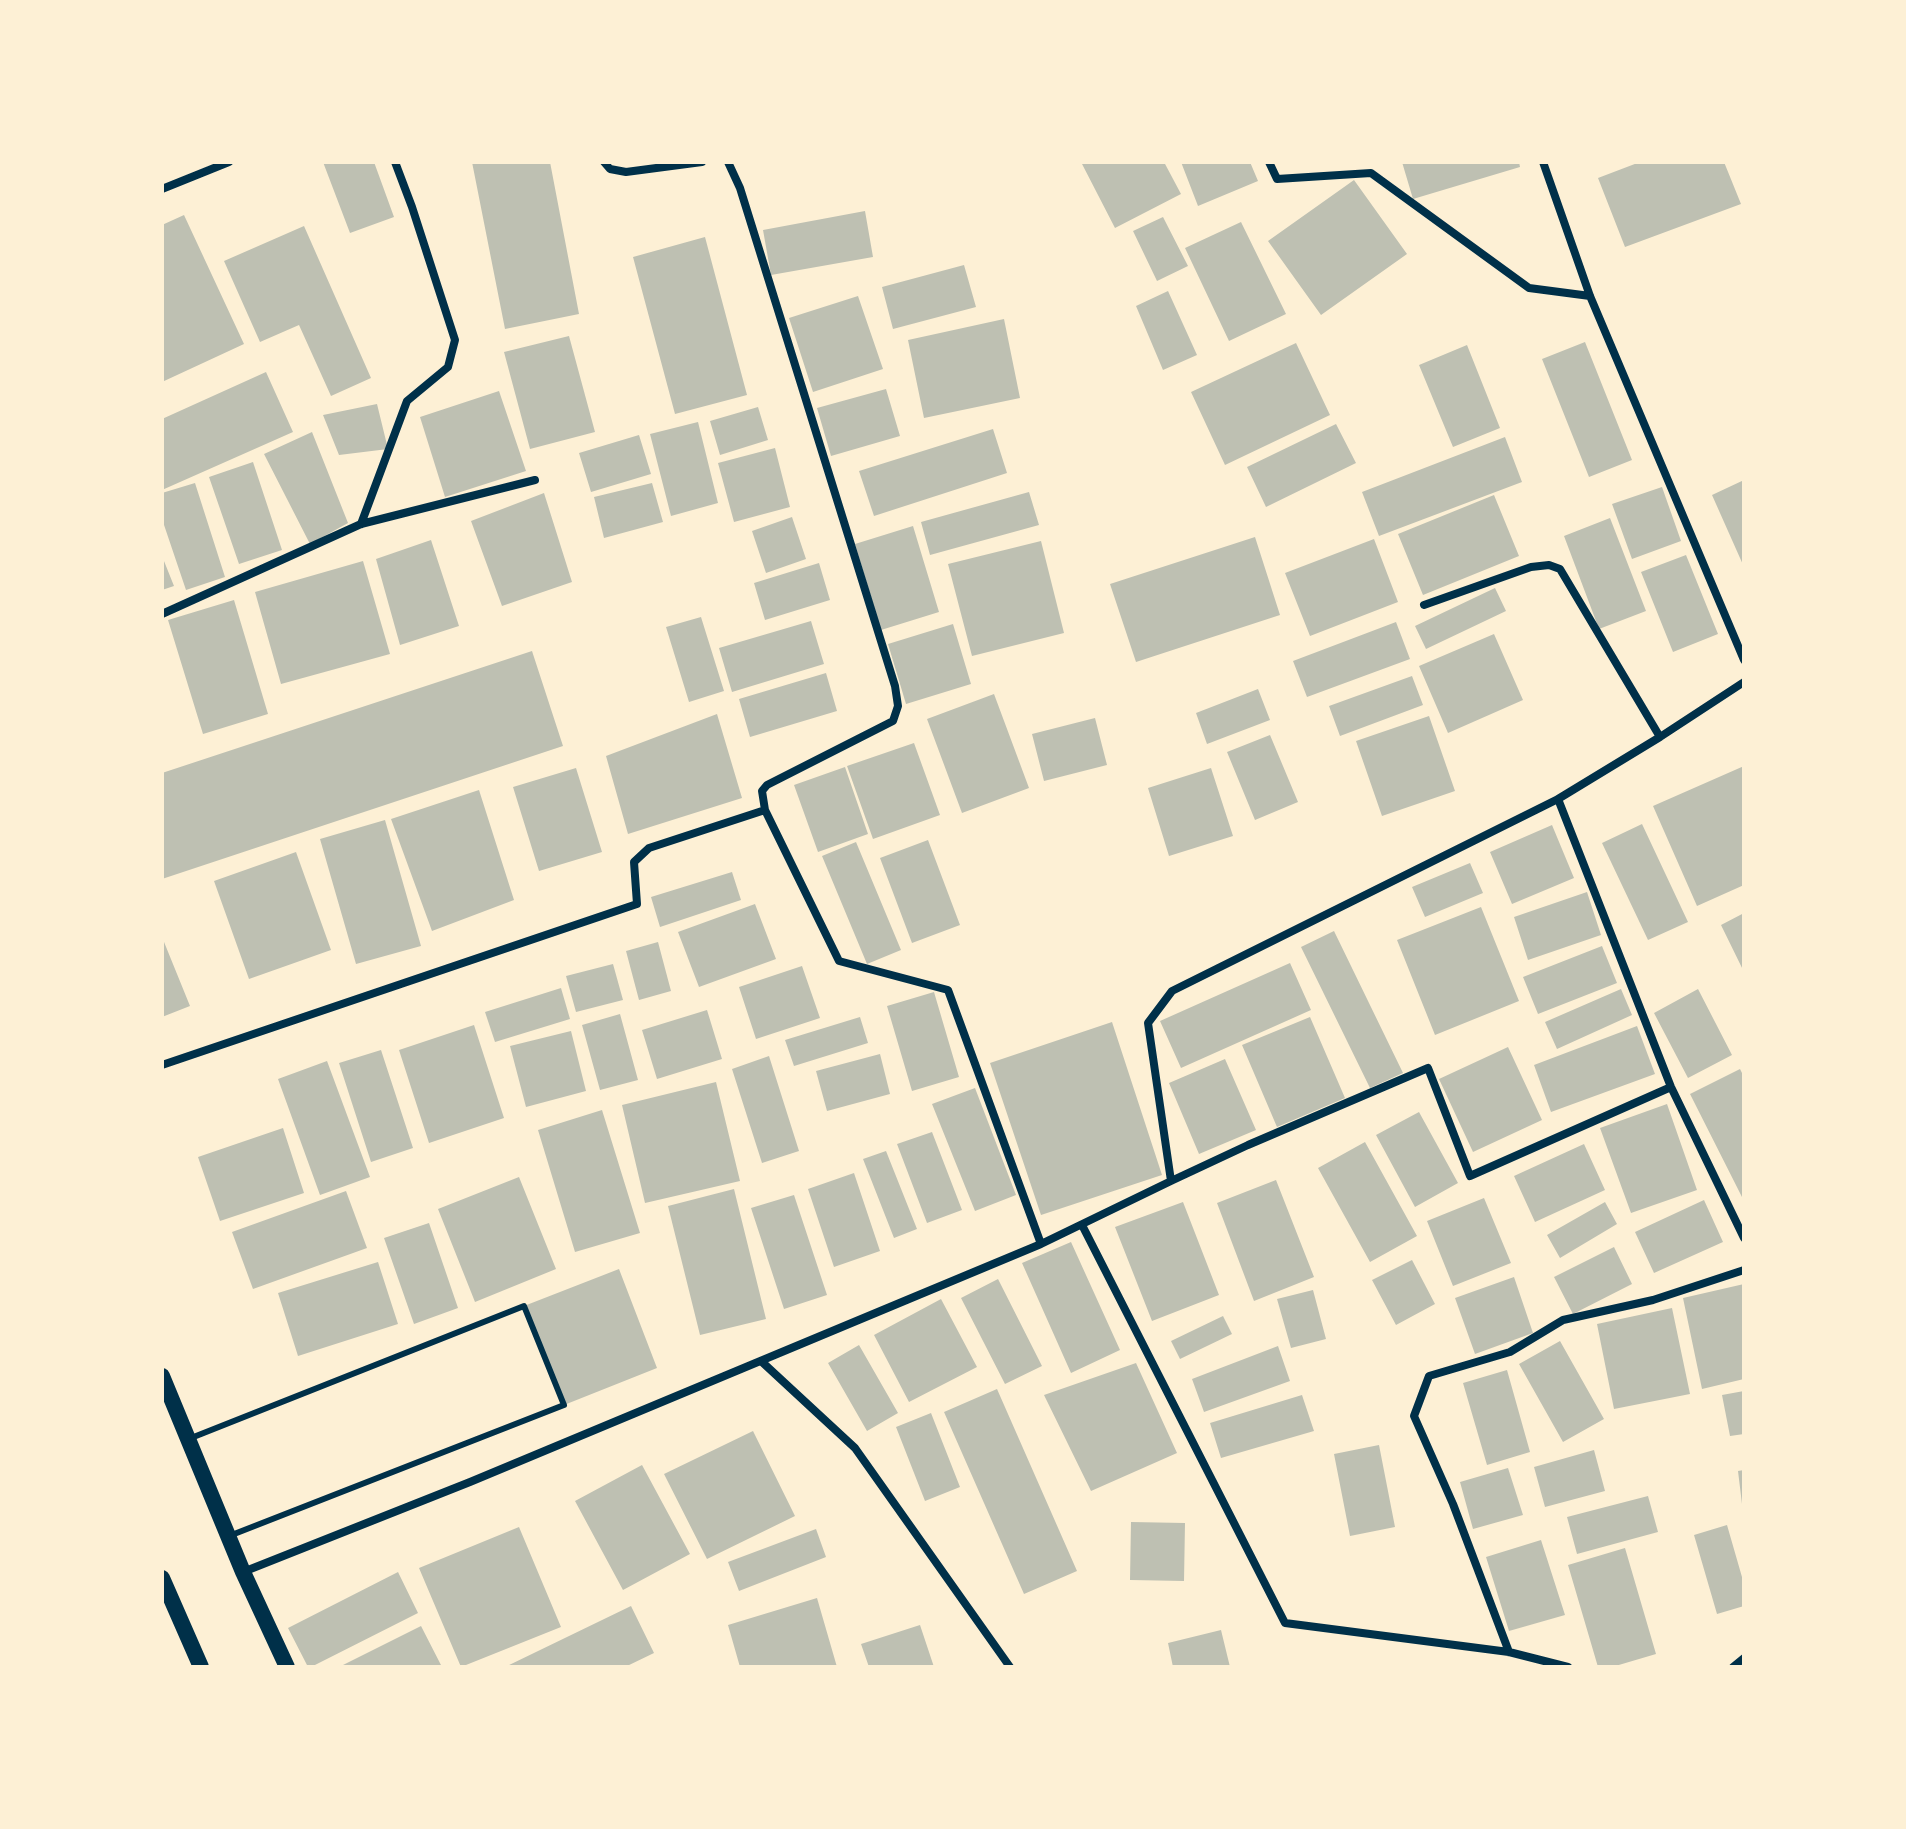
<!DOCTYPE html>
<html>
<head>
<meta charset="utf-8">
<style>
	body { margin:0 }
	#map { position:relative; width:1906px; height:1829px; overflow:hidden; background:#fdf0d5; font-family:"Work Sans",sans-serif }
	canvas { display:block }
	.frame { position:absolute; inset:0; border:164px solid #fdf0d5; pointer-events:none }
</style>
</head>
<body>
<div id="map">
<canvas width="1906" height="1829"></canvas>
<div class="frame"></div>
</div>
<script>
const ctx = document.querySelector('canvas').getContext('2d');
ctx.lineJoin = 'round';
function fillPath(path, color) { ctx.fillStyle = color; ctx.fill(path, 'evenodd'); }
const toPath = rows => new Path2D(rows.map(r => 'M' + r).join(''));
function trace(path, color, width, dash) { ctx.strokeStyle = color; ctx.lineWidth = width; ctx.lineCap = dash ? 'butt' : 'round'; ctx.setLineDash(dash || []); ctx.stroke(path); }
fillPath(toPath([
	[323,162,374,162,394,217,350,233],
	[472,162,550,162,579,314,505,329],
	[1081,162,1164,162,1181,194,1115,228],
	[1181,162,1250,162,1258,181,1198,206],
	[1402,162,1519,162,1520,167,1413,199],
	[1640,162,1724,162,1741,204,1625,247,1598,178],
	[1354,180,1407,254,1321,315,1268,241],
	[865,211,873,257,771,275,763,230],
	[184,215,244,344,162,382,162,225],
	[1163,217,1188,266,1157,281,1133,231],
	[1241,222,1286,314,1229,341,1185,248],
	[304,226,371,378,331,396,299,325,260,342,224,261],
	[705,237,747,395,675,414,633,257],
	[964,265,976,307,893,329,882,287],
	[1168,291,1197,355,1163,370,1136,306],
	[858,296,883,369,813,392,789,318],
	[1004,319,1020,398,924,418,908,340],
	[569,336,595,432,530,449,504,352],
	[1585,342,1632,460,1589,477,1542,359],
	[1296,343,1330,415,1225,465,1191,392],
	[1467,345,1500,428,1453,447,1419,365],
	[266,372,293,432,162,490,162,419],
	[886,389,900,436,831,456,817,408],
	[499,391,526,471,445,497,420,417],
	[377,404,388,449,339,455,323,415],
	[758,407,768,440,720,455,710,421],
	[698,422,718,503,671,516,650,434],
	[1336,424,1356,463,1266,507,1247,467],
	[993,429,1007,473,874,516,859,471],
	[312,432,348,523,310,544,264,454],
	[639,435,651,474,591,492,579,453],
	[1505,437,1522,482,1379,536,1362,492],
	[775,448,790,507,734,522,718,463],
	[253,462,282,550,239,564,209,477],
	[1744,480,1744,567,1712,495],
	[195,483,225,577,186,590,162,519,162,493],
	[652,483,663,522,604,538,594,497],
	[1662,487,1681,541,1632,559,1612,504],
	[1029,492,1039,525,930,555,921,522],
	[544,493,572,582,502,606,471,521],
	[1494,495,1519,556,1423,595,1398,534],
	[792,517,806,559,766,573,752,531],
	[1610,518,1646,611,1599,629,1564,536],
	[913,526,939,612,881,630,855,544],
	[1255,537,1280,615,1136,662,1110,584],
	[1374,539,1398,602,1310,636,1285,573],
	[431,540,459,626,400,645,376,559],
	[1041,541,1064,633,972,656,948,564],
	[1686,555,1718,634,1673,652,1641,572],
	[162,556,174,586,162,590],
	[363,561,390,654,281,684,255,592],
	[819,563,830,600,765,620,754,583],
	[1495,588,1506,611,1426,649,1415,626],
	[234,600,268,714,203,734,168,620],
	[701,617,724,691,689,702,666,627],
	[811,621,824,664,732,692,719,648],
	[1396,622,1410,659,1307,697,1293,661],
	[953,624,971,684,906,704,888,644],
	[1494,634,1523,700,1448,733,1419,666],
	[532,651,563,746,162,879,162,773],
	[826,673,837,711,750,737,739,699],
	[1412,676,1423,705,1340,736,1329,706],
	[1258,689,1270,720,1207,744,1196,713],
	[994,694,1029,788,962,813,927,719],
	[717,714,742,798,628,834,606,756],
	[1429,716,1455,791,1382,816,1356,741],
	[1095,718,1107,765,1044,781,1032,734],
	[1270,735,1298,802,1255,820,1227,752],
	[914,743,940,815,873,839,847,766],
	[1744,766,1744,885,1697,906,1653,806],
	[845,767,868,834,818,852,794,785],
	[576,768,602,852,539,871,513,787],
	[1211,768,1233,836,1169,856,1148,788],
	[479,790,514,900,432,931,391,819],
	[385,820,421,946,356,964,320,839],
	[1642,824,1688,922,1648,940,1602,843],
	[1552,825,1574,878,1512,904,1490,852],
	[928,840,960,925,912,943,880,858],
	[856,842,901,950,867,964,822,856],
	[296,852,331,950,249,979,214,881],
	[1470,863,1483,893,1425,917,1412,887],
	[732,872,741,900,660,927,651,897],
	[1587,892,1601,935,1528,960,1514,917],
	[755,904,776,959,699,987,678,932],
	[1481,907,1519,1001,1435,1035,1397,940],
	[1744,913,1744,972,1721,925],
	[1334,931,1403,1073,1370,1088,1301,947],
	[162,937,190,1006,162,1017],
	[658,942,671,991,639,1000,626,951],
	[1602,946,1617,983,1538,1014,1523,977],
	[1290,963,1311,1010,1181,1068,1160,1021],
	[613,964,623,1000,576,1012,566,976],
	[802,966,820,1018,756,1039,739,987],
	[561,988,570,1019,495,1042,485,1012],
	[1621,989,1632,1015,1557,1049,1545,1022],
	[1698,989,1732,1055,1688,1078,1654,1013],
	[934,992,959,1077,912,1091,887,1006],
	[707,1010,722,1059,657,1079,642,1030],
	[620,1014,638,1080,600,1090,582,1025],
	[860,1017,868,1043,794,1066,785,1040],
	[1310,1017,1345,1098,1277,1127,1242,1045],
	[1112,1022,1162,1175,1041,1215,990,1063],
	[474,1025,504,1118,429,1143,399,1050],
	[1637,1026,1655,1074,1551,1112,1534,1065],
	[571,1031,586,1091,526,1107,510,1046],
	[1508,1047,1542,1120,1473,1152,1439,1079],
	[381,1050,413,1148,371,1162,339,1063],
	[880,1054,890,1094,827,1111,816,1071],
	[769,1056,799,1151,762,1163,732,1069],
	[1225,1059,1256,1130,1199,1154,1169,1083],
	[327,1061,370,1177,320,1195,278,1079],
	[1740,1069,1744,1077,1744,1201,1690,1094],
	[716,1082,740,1181,645,1203,622,1105],
	[975,1088,1016,1195,975,1211,932,1104],
	[1667,1104,1697,1190,1631,1213,1600,1128],
	[602,1110,640,1233,575,1252,538,1130],
	[1419,1112,1458,1183,1415,1207,1376,1135],
	[283,1128,304,1193,220,1221,198,1157],
	[932,1132,962,1210,927,1223,897,1144],
	[1365,1142,1417,1236,1370,1262,1318,1168],
	[1584,1144,1605,1190,1535,1222,1514,1176],
	[886,1151,917,1229,894,1238,863,1159],
	[854,1173,880,1251,834,1267,808,1189],
	[519,1177,556,1269,475,1302,438,1209],
	[1276,1180,1314,1277,1254,1301,1217,1203],
	[734,1189,766,1319,700,1335,668,1206],
	[346,1191,367,1248,253,1289,232,1232],
	[794,1195,827,1295,784,1309,751,1208],
	[1484,1198,1511,1263,1453,1286,1427,1221],
	[1704,1200,1723,1242,1654,1273,1635,1232],
	[1183,1202,1219,1295,1152,1321,1115,1227],
	[1605,1202,1617,1224,1560,1258,1547,1235],
	[429,1223,458,1308,414,1324,384,1238],
	[1071,1242,1120,1350,1071,1373,1022,1263],
	[1614,1247,1632,1284,1573,1314,1554,1277],
	[1412,1260,1435,1304,1396,1325,1372,1280],
	[378,1262,398,1324,298,1356,278,1293],
	[619,1269,657,1368,564,1405,524,1306],
	[1514,1277,1533,1333,1475,1354,1455,1298],
	[998,1279,1042,1366,1005,1384,961,1298],
	[1744,1284,1744,1379,1702,1389,1683,1298],
	[1313,1290,1326,1339,1291,1348,1277,1299],
	[941,1299,977,1367,909,1402,874,1335],
	[1672,1308,1690,1394,1614,1409,1597,1324],
	[1223,1316,1232,1334,1180,1359,1171,1341],
	[1560,1341,1604,1419,1563,1442,1519,1364],
	[859,1345,898,1413,867,1431,828,1363],
	[1278,1346,1290,1381,1204,1412,1192,1379],
	[1136,1363,1177,1453,1091,1491,1044,1395],
	[1507,1370,1530,1452,1487,1465,1463,1383],
	[997,1389,1077,1571,1024,1594,944,1412],
	[1744,1391,1744,1434,1730,1436,1722,1395],
	[1302,1395,1314,1431,1221,1458,1210,1423],
	[931,1413,960,1487,925,1501,896,1427],
	[753,1431,795,1516,707,1559,664,1474],
	[1379,1445,1395,1527,1350,1536,1334,1454],
	[1594,1450,1605,1491,1545,1507,1534,1467],
	[642,1465,690,1554,623,1590,575,1501],
	[1508,1468,1523,1515,1473,1529,1460,1482],
	[1744,1470,1744,1504,1742,1504,1738,1471],
	[1648,1496,1658,1532,1577,1554,1567,1517],
	[1131,1522,1185,1523,1184,1581,1130,1580],
	[1727,1525,1744,1584,1744,1606,1717,1614,1694,1535],
	[519,1527,561,1627,461,1667,419,1568],
	[816,1529,826,1557,739,1591,728,1562],
	[1541,1540,1565,1615,1509,1631,1486,1557],
	[1625,1548,1656,1654,1612,1667,1598,1667,1568,1565],
	[398,1572,418,1613,311,1667,308,1667,288,1628],
	[817,1598,837,1667,740,1667,728,1625],
	[631,1606,654,1653,625,1667,505,1667],
	[920,1625,934,1667,869,1667,861,1644],
	[421,1626,442,1667,339,1667],
	[1221,1630,1230,1667,1173,1667,1168,1643]
]), '#bec0b2');
trace(toPath([
	[191,1438,524,1306,564,1405,229,1536]
]), '#003049', 6);
trace(toPath([
	[604,162,610,169,626,172,702,162],
	[728,162,740,188,895,686,898,706,893,721,767,785,762,791,765,810,839,961,948,990,1041,1244],
	[1269,162,1277,179,1371,173,1529,288,1590,296],
	[1543,162,1590,296,1744,660],
	[162,189,229,162],
	[361,524,407,401,448,367,455,340,412,207,395,162],
	[1424,605,1531,567,1549,565,1560,569,1660,737],
	[162,614,361,524,535,480],
	[1558,799,1671,1087,1744,1238],
	[162,1065,637,904,634,862,649,848,765,810],
	[1171,1181,1248,1145,1428,1068,1470,1176,1671,1087],
	[1082,1225,1285,1623,1509,1652,1568,1667],
	[761,1361,855,1448,1010,1667],
	[243,1572,470,1482,1041,1244,1171,1181,1148,1023,1172,991,1558,799,1660,737,1744,682],
	[1509,1652,1453,1504,1414,1416,1429,1376,1510,1352,1563,1320,1653,1300,1744,1270],
	[1733,1667,1744,1658]
]), '#003049', 8);
trace(toPath([
	[162,1376,243,1572,287,1667],
	[162,1578,201,1667]
]), '#003049', 16);
</script>
</body>
</html>
